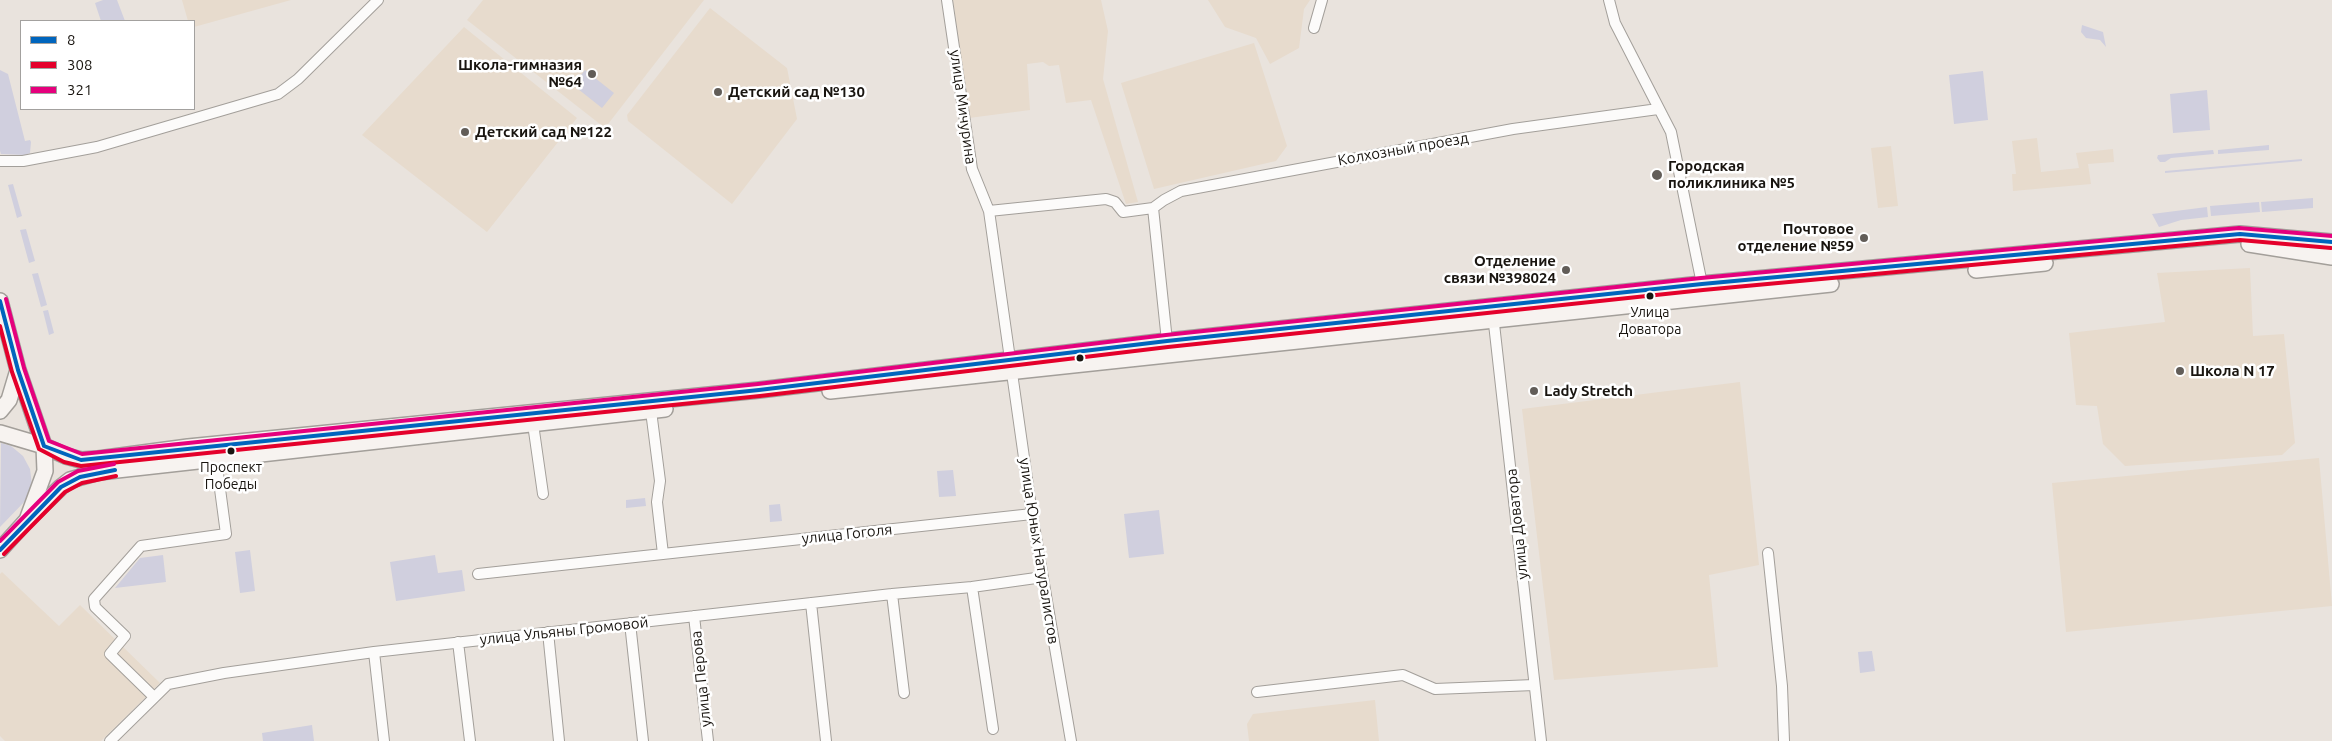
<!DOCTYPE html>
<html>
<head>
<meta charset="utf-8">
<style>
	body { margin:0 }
	#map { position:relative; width:2332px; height:741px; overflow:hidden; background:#e9e3dd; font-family:Ubuntu,sans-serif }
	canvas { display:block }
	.legend { position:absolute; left:20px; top:20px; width:175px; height:90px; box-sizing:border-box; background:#fff; border:1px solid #a3a19f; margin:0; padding:6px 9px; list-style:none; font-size:15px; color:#191510 }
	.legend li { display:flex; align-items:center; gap:10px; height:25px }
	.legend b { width:25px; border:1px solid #a3a19f }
</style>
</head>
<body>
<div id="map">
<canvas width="2332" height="741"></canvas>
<ul class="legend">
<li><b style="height:6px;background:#0065bd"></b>8</li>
<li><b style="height:6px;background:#e4002b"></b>308</li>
<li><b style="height:6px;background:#e5007d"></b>321</li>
</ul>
</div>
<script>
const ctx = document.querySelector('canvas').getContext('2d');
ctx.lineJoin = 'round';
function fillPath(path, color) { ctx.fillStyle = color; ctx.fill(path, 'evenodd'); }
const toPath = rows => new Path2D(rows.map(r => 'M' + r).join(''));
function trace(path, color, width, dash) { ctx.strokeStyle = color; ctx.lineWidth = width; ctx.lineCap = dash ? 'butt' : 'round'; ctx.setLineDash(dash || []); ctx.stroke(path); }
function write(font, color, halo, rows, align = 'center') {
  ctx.font = font + ' Ubuntu,sans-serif'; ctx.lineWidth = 5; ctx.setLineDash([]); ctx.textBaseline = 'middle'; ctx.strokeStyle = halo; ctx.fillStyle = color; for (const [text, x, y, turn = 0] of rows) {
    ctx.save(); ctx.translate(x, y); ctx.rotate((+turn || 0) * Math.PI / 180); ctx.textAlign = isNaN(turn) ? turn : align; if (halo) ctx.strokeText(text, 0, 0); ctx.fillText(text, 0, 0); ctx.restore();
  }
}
fillPath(toPath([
	[182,0,291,0,194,27,194,21,188,21],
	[483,0,704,0,605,128,467,20],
	[953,0,1101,0,1108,31,1103,79,1138,202,1126,204,1091,100,1066,103,1059,65,1049,66,1043,62,1027,64,1030,110,969,118],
	[1208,0,1310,0,1304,9,1299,48,1270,64,1256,38,1225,27],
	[710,8,787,68,797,119,732,204,628,121,627,115],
	[464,27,577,118,487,232,362,135],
	[1254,43,1287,146,1276,161,1154,189,1121,83],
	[2037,138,2041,172,2079,168,2076,153,2113,149,2114,162,2088,164,2091,184,2013,191,2012,174,2016,174,2012,141],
	[1891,146,1898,206,1878,208,1871,148],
	[2250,268,2253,336,2284,334,2295,443,2282,455,2125,466,2103,444,2097,406,2076,405,2069,333,2165,322,2157,273],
	[1740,382,1759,565,1709,575,1718,667,1554,680,1522,409],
	[2319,458,2332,606,2066,632,2052,483],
	[2,572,59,626,80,605,160,683,101,741,5,741,0,736,0,574],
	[1375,700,1379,741,1249,741,1247,724,1253,714]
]), '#e7dbcd');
fillPath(toPath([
	[103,0,117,0,125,21,101,21,95,3],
	[2082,25,2103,32,2106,47,2100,40,2086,38,2081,32],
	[0,70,8,74,25,141,30,140,31,142,30,153,25,155,1,154,0,151],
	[585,70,614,93,602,108,573,85],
	[1983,71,1988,120,1954,124,1949,75],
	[2207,90,2210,130,2173,133,2170,94],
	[2269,145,2269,150,2218,154,2218,150],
	[2213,150,2214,154,2171,158,2165,162,2160,162,2157,158,2158,155],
	[2302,159,2302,161,2165,173,2165,171],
	[13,184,22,216,17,218,8,185],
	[2313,198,2313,208,2262,212,2261,202],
	[2259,202,2260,212,2211,216,2210,206],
	[2207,207,2208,217,2181,220,2159,227,2152,214],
	[26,229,35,261,29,263,20,230],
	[38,273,47,305,41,307,32,274],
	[48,310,54,333,49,335,43,311],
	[1,443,11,446,23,456,30,469,32,485,28,498,0,527],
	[953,470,956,496,939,497,937,471],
	[645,498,646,506,626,508,626,500],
	[780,504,782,521,770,522,769,505],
	[1159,510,1164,554,1129,558,1124,514],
	[250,550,255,591,240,593,235,552],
	[163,555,166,582,115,588,140,558],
	[435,555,438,573,462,570,465,591,396,601,390,562],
	[1872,651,1875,671,1860,673,1858,652],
	[312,725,314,741,263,741,262,733]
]), '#d0cfde');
const minor = toPath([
	[947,0,972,169,989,211,1032,514,1071,741],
	[1609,0,1615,23,1671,132,1702,284],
	[1314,28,1322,0],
	[0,161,23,161,97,147,278,94,298,79,378,0],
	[1153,208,1167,341],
	[989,211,1106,199,1115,202,1123,212,1153,208,1164,200,1181,191,1513,129,1658,109],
	[1493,315,1541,741],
	[651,411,660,481,657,502,663,554],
	[533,424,543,494],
	[1768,553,1782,686,1784,741],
	[478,574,1032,514],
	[972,587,993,729],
	[892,594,904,693],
	[811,603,826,741],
	[694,616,708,741],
	[630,623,643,741],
	[548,632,559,741],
	[458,642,470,741],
	[374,652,384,741],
	[1257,692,1403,675,1435,689,1534,685],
	[154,697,110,654,125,636,95,607,94,599,141,546,226,534,216,459],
	[110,741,168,684,224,673,374,652,892,594,972,587,1043,577]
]);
const secondary = toPath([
	[2249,244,2332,257],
	[1976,270,2045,263],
	[0,301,18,370,44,446,45,471,27,520,0,550],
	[830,391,1831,284],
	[0,411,9,400,18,370],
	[0,433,44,446,66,456,81,460,98,459,188,447,759,390,1167,341,1702,284,2240,234,2332,242],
	[27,520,61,487,70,480,99,472,665,409]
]);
trace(minor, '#a39f9a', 12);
trace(secondary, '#a39f9a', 18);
trace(minor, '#fcfbfa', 10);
trace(secondary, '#f7f3f0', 15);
trace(toPath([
	[0,301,18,370,44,446,81,460,759,390,1167,341,1702,284,2240,234,2332,242],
	[0,550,61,487,80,477,115,470]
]), '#0065bd', 4);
trace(toPath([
	[0,326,12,372,39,449,64,462,81,466,760,396,1168,347,1703,290,2240,240,2331,248],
	[4,554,65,492,82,483,116,476]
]), '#e4002b', 4);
trace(toPath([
	[6,299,24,368,49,441,82,454,758,384,1166,335,1701,278,2239,228,2332,236],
	[0,541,58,482,78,471,114,464]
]), '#e5007d', 4);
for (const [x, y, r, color] of [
	[592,74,5,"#625d58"],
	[718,92,5,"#625d58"],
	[465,132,5,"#625d58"],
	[1657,175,6,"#625d58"],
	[1864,238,5,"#625d58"],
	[1566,270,5,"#625d58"],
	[1650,296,4.5,"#191510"],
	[1080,358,4.5,"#191510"],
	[2180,371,5,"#625d58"],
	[1534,391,5,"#625d58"],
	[231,451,4.5,"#191510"]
]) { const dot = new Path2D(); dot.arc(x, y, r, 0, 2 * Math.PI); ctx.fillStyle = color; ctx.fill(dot); trace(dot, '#fff', 2); }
write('14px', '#191510', '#fff', [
	["Улица",1650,312],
	["Доватора",1650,329],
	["Проспект",231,467],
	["Победы",231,484]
]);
write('bold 15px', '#191510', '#fff', [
	["Школа-гимназия",582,65,"right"],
	["№64",582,82,"right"],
	["Детский сад №130",728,92],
	["Детский сад №122",475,132],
	["Городская",1668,166],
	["поликлиника №5",1668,183],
	["Почтовое",1854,229,"right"],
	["отделение №59",1854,246,"right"],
	["Отделение",1556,261,"right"],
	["связи №398024",1556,278,"right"],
	["Школа N 17",2190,371],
	["Lady Stretch",1544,391]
], 'left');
write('15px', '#191510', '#fff', [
	["улица Мичурина",963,107,82],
	["Колхозный проезд",1403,149,-10],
	["улица Доватора",1517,524,-96],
	["улица Гоголя",847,534,-6],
	["улица Юных Натуралистов",1039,551,81],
	["улица Ульяны Громовой",564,631,-6],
	["улица Перова",701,679,-96]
]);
</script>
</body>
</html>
